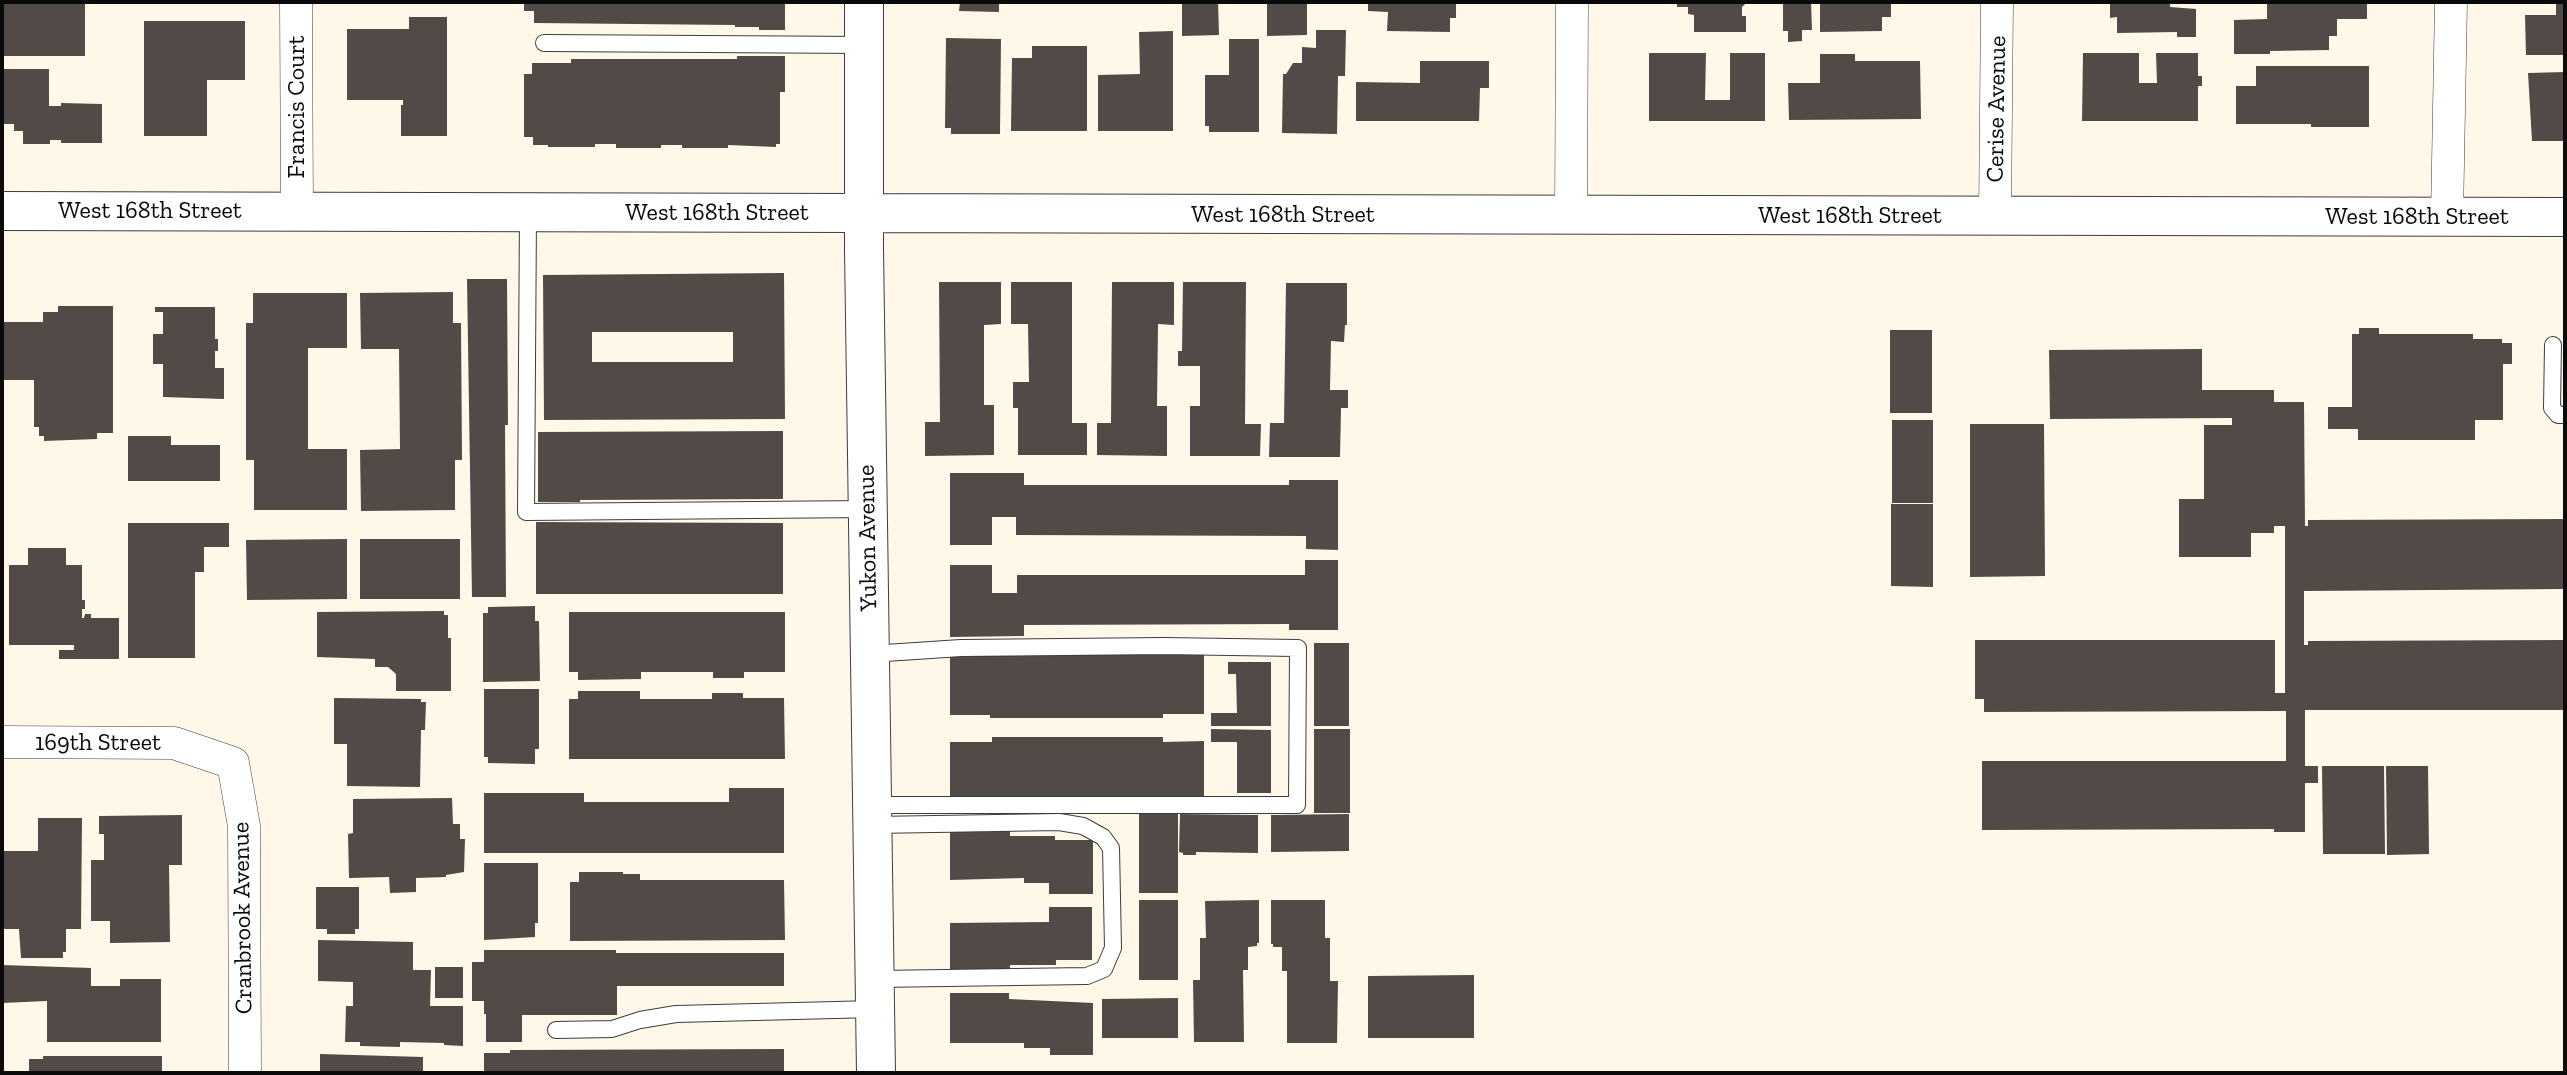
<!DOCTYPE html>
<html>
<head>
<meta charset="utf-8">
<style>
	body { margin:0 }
	#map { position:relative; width:2567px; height:1075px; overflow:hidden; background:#fff7e7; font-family:"Zilla Slab",serif }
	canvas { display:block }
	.frame { position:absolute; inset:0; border:4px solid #0a0a0a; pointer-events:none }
</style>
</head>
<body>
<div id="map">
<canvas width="2567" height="1075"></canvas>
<div class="frame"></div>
</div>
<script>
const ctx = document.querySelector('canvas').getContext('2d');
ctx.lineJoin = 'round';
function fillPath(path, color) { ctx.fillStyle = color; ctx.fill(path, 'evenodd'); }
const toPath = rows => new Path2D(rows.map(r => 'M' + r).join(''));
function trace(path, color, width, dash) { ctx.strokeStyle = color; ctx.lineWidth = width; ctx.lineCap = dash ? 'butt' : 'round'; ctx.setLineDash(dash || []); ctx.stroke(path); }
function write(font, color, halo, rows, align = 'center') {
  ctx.font = font + ' "Zilla Slab",serif'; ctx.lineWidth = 7; ctx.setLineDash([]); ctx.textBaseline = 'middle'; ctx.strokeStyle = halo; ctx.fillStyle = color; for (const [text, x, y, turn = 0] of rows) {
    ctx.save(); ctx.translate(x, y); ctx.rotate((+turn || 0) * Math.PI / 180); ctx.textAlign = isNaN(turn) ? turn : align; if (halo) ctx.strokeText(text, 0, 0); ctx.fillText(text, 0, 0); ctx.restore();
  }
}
fillPath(toPath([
	[2,2,85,2,85,56,2,56],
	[524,2,785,2,785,30,759,30,759,27,735,27,735,25,534,23,534,11,524,11],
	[960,2,999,2,999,12,959,11],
	[1182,2,1218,2,1219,35,1182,36],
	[1267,2,1307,2,1307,35,1267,36],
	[1368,2,1456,2,1456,18,1450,18,1450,32,1387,31,1388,12,1368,11],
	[1677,2,1747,2,1742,7,1742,16,1746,16,1746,32,1694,32,1694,15,1688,14,1688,7,1677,7],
	[1783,2,1811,2,1812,30,1802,30,1802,41,1788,42,1788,31,1783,31],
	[1820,2,1891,2,1891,17,1882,17,1882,31,1820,32],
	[2110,2,2170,2,2170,7,2196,9,2196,37,2177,37,2177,32,2117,33,2117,17,2110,18],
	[2267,2,2367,2,2367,19,2337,19,2337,36,2329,36,2329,50,2270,51,2270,54,2234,54,2234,20,2267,19],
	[2556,3,2565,3,2565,55,2526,55,2525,15,2556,15],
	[409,17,447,17,447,136,401,136,401,105,403,105,403,100,347,100,347,29,409,29],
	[144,21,245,21,245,80,207,80,207,136,144,136],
	[1316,30,1346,30,1345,76,1338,76,1337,134,1282,133,1283,74,1286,74,1293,63,1302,63,1302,47,1316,48],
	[1173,31,1173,131,1098,131,1098,75,1140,74,1139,32],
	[946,38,1001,39,1000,134,951,134,951,128,945,128],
	[1229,39,1259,39,1259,132,1209,132,1209,126,1205,126,1205,75,1229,75],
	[1032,46,1087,46,1087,131,1011,131,1012,58,1032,58],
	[1649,53,1706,53,1705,100,1730,100,1730,53,1765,53,1765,121,1649,121],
	[2083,53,2139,53,2139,83,2157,83,2156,53,2198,53,2198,76,2202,76,2202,86,2198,86,2198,121,2082,121],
	[1820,54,1855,54,1855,61,1920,61,1921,119,1789,120,1788,83,1820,83],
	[737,56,785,56,785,92,780,92,780,144,776,144,776,147,728,145,728,148,682,148,682,145,661,145,661,148,616,148,616,144,595,144,595,147,548,147,548,145,533,145,533,137,524,137,524,74,532,74,532,63,571,63,571,59,737,59],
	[1420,61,1489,61,1489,88,1480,88,1479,121,1356,121,1356,82,1420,83],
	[2256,66,2369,66,2369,127,2311,127,2311,124,2236,124,2236,86,2256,86],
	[2,69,49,69,49,106,61,106,61,103,102,104,102,143,61,143,61,140,50,140,50,144,23,144,23,131,14,131,14,124,2,124],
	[2565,72,2565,141,2532,141,2528,73],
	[784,273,785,419,544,420,543,275],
	[592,332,733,332,733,362,592,362],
	[467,279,507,279,508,425,505,425,506,597,472,597],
	[939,282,1001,282,1001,324,984,325,984,405,994,405,994,455,925,456,925,422,940,422],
	[1011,282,1072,282,1072,423,1087,423,1087,455,1018,455,1018,408,1013,408,1013,382,1029,382,1028,324,1011,324],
	[1112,282,1174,282,1174,325,1158,324,1157,406,1167,406,1167,456,1097,455,1097,423,1111,423],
	[1183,282,1246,282,1245,424,1261,424,1260,456,1190,456,1190,406,1200,406,1200,366,1178,366,1178,351,1182,351],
	[1286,283,1347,283,1347,325,1345,325,1344,342,1331,341,1330,390,1348,390,1348,408,1341,408,1340,457,1269,457,1270,423,1284,423],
	[453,292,453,323,461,323,462,460,455,460,455,510,361,511,360,450,400,449,399,349,361,349,360,293],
	[253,293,347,293,347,348,308,348,308,449,347,449,347,510,254,510,254,460,246,460,246,323,253,323],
	[58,306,113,306,113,433,97,433,97,439,44,441,44,436,39,436,39,427,34,427,34,380,2,380,2,322,43,322,43,312,58,312],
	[155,307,215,307,215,339,218,339,218,351,215,351,215,368,224,368,224,399,163,397,163,364,153,364,153,334,163,334,163,312,155,312],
	[2359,328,2379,328,2379,334,2473,334,2473,339,2502,339,2502,343,2512,343,2512,364,2503,364,2503,420,2475,420,2475,440,2358,440,2358,429,2328,429,2328,407,2352,407,2352,334,2359,334],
	[1890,330,1932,330,1932,413,1890,413],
	[2202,349,2202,390,2274,390,2274,402,2304,402,2305,526,2308,526,2308,520,2565,519,2565,589,2304,591,2304,645,2308,645,2308,641,2565,640,2565,710,2305,710,2305,766,2318,766,2318,783,2305,783,2305,832,2274,832,2274,829,1982,830,1982,761,2286,761,2286,711,1984,712,1984,699,1975,699,1975,640,2275,640,2275,693,2285,693,2285,526,2274,526,2274,533,2251,533,2251,557,2179,557,2179,499,2204,499,2204,425,2232,425,2232,418,2050,419,2049,350],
	[1892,420,1933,420,1933,503,1892,503],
	[1970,424,2044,424,2045,576,1970,577],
	[783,431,783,499,580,500,580,502,538,502,538,432],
	[128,436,171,436,171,445,220,445,220,481,128,481],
	[950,473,1024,473,1024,485,1289,485,1289,480,1338,480,1338,550,1306,549,1306,536,1016,535,1016,517,992,517,992,545,950,545],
	[1891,504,1933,504,1933,587,1891,586],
	[536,522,783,523,783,594,536,594],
	[128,523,229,523,229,547,204,547,204,572,195,572,195,658,128,658],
	[347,539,347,599,247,600,246,540],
	[360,539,460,539,460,599,360,599],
	[28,548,66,548,66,565,82,565,82,600,85,600,85,609,82,609,82,618,84,618,85,614,91,614,91,618,119,618,119,659,59,659,59,650,74,650,74,645,9,645,9,565,28,565],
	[1305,560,1338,560,1338,630,1289,630,1289,624,1024,625,1024,636,950,637,950,565,992,565,992,593,1017,593,1017,575,1305,575],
	[535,606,535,621,539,621,540,681,483,682,483,613,488,613,488,607],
	[444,611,444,615,448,615,448,638,451,638,451,691,396,691,396,674,388,667,375,667,375,659,317,657,317,612],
	[569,612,785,612,785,672,744,672,744,678,713,678,713,672,641,672,641,679,578,680,578,672,569,672],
	[1314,643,1349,643,1349,726,1314,726],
	[950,655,1204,655,1204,714,1163,714,1163,718,990,718,990,715,950,715],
	[1228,662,1271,662,1271,726,1211,726,1211,713,1237,713,1236,674,1228,674],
	[484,689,539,689,539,749,535,749,535,764,488,763,488,757,484,757],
	[578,691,640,691,640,699,712,699,712,693,743,693,743,698,784,698,785,759,569,759,569,699,578,699],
	[334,698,421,699,421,702,426,702,425,730,421,730,420,787,347,786,347,744,334,744],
	[1211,729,1271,730,1271,793,1237,793,1237,742,1211,742],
	[1314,729,1350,729,1350,813,1314,813],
	[992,737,1163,737,1163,742,1204,741,1204,801,950,801,950,742,992,742],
	[2322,766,2384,766,2385,854,2323,854],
	[2386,766,2428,766,2429,854,2387,855],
	[729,788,784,788,784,853,484,853,484,793,584,793,584,802,729,802],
	[452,798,453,824,460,824,460,839,465,839,464,872,446,875,446,877,416,878,416,892,390,893,389,877,349,878,348,834,353,833,353,799],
	[1139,814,1178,814,1178,893,1139,893],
	[1180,814,1258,815,1258,853,1196,852,1196,855,1183,855,1183,853,1179,852],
	[1349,814,1349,851,1271,852,1271,815],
	[182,815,182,865,169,865,170,942,110,943,110,921,91,921,91,860,104,860,104,834,99,834,99,816],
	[38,818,82,818,81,929,66,929,66,952,63,952,63,958,21,958,19,929,4,929,4,851,38,851],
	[950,828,1010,828,1010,836,1055,836,1055,840,1093,840,1093,894,1049,894,1049,883,1024,883,1024,878,950,880],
	[484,863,538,863,538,923,535,923,535,937,484,940],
	[579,872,623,872,623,874,640,874,640,880,784,880,785,940,570,941,570,882,579,882],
	[316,887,359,887,359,929,355,929,355,934,327,934,327,929,316,929],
	[1139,900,1178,900,1178,980,1139,980],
	[1259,900,1259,943,1257,943,1257,946,1248,947,1248,970,1243,970,1244,1042,1194,1042,1193,980,1200,980,1200,938,1206,938,1205,901],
	[1271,900,1325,900,1325,938,1330,938,1330,981,1338,981,1337,1043,1287,1043,1287,971,1282,971,1282,947,1273,947,1273,944,1271,944],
	[1049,907,1092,907,1092,960,1056,960,1056,965,1010,965,1010,972,950,972,950,923,1049,922],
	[318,940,413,942,413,970,431,970,430,1006,463,1006,463,1046,444,1045,444,1043,400,1042,400,1047,360,1046,360,1042,345,1042,346,1006,353,1006,353,982,318,981],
	[484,950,616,950,616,953,784,953,784,986,617,986,617,1015,522,1015,522,1042,486,1042,486,1014,484,1014,484,1001,472,1001,472,962,484,962],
	[2,965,91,968,91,986,120,986,120,979,161,979,161,1042,47,1042,47,1001,2,1003],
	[435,967,463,967,463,998,435,998],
	[1474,975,1474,1038,1368,1038,1368,976],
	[950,993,1009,993,1009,999,1093,1003,1093,1055,1050,1055,1050,1048,1024,1048,1024,1043,950,1043],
	[1178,998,1178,1038,1102,1038,1102,999],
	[784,1049,784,1073,484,1073,484,1053,510,1053,510,1050],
	[320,1054,423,1057,423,1073,320,1073],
	[43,1056,162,1056,162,1073,29,1073,29,1059,43,1059]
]), '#524a46');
const service = toPath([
	[544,43,864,45],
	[528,213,526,512,868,509],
	[2553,345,2552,408,2558,415,2565,415],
	[870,654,961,648,1164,646,1298,648,1297,805,872,805],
	[873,825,1059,822,1083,826,1103,837,1111,848,1113,948,1104,969,1087,976,875,979],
	[556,1030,612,1029,640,1020,676,1014,875,1009]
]);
const minor = toPath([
	[296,2,297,212],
	[1571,215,1572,2],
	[1995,216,1997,2],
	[2447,217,2451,2],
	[2,742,174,743,233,763,244,826,245,1073]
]);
const tertiary = toPath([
	[864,2,864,249,876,1073],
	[2,211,2565,217]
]);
trace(service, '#3d3d3d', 18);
trace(minor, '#3d3d3d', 33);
trace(tertiary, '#3d3d3d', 40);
trace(service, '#fff', 16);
trace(minor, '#fff', 32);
trace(tertiary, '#fff', 38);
write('24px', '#0a0a0a', '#fff', [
	["Francis Court",297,107,-90],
	["Cerise Avenue",1997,109,-89],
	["West 168th Street",150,211],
	["West 168th Street",717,213],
	["West 168th Street",1283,215],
	["West 168th Street",1850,216],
	["West 168th Street",2417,217],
	["Yukon Avenue",868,538,-91],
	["169th Street",98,743],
	["Cranbrook Avenue",243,918,-91]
]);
</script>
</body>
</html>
